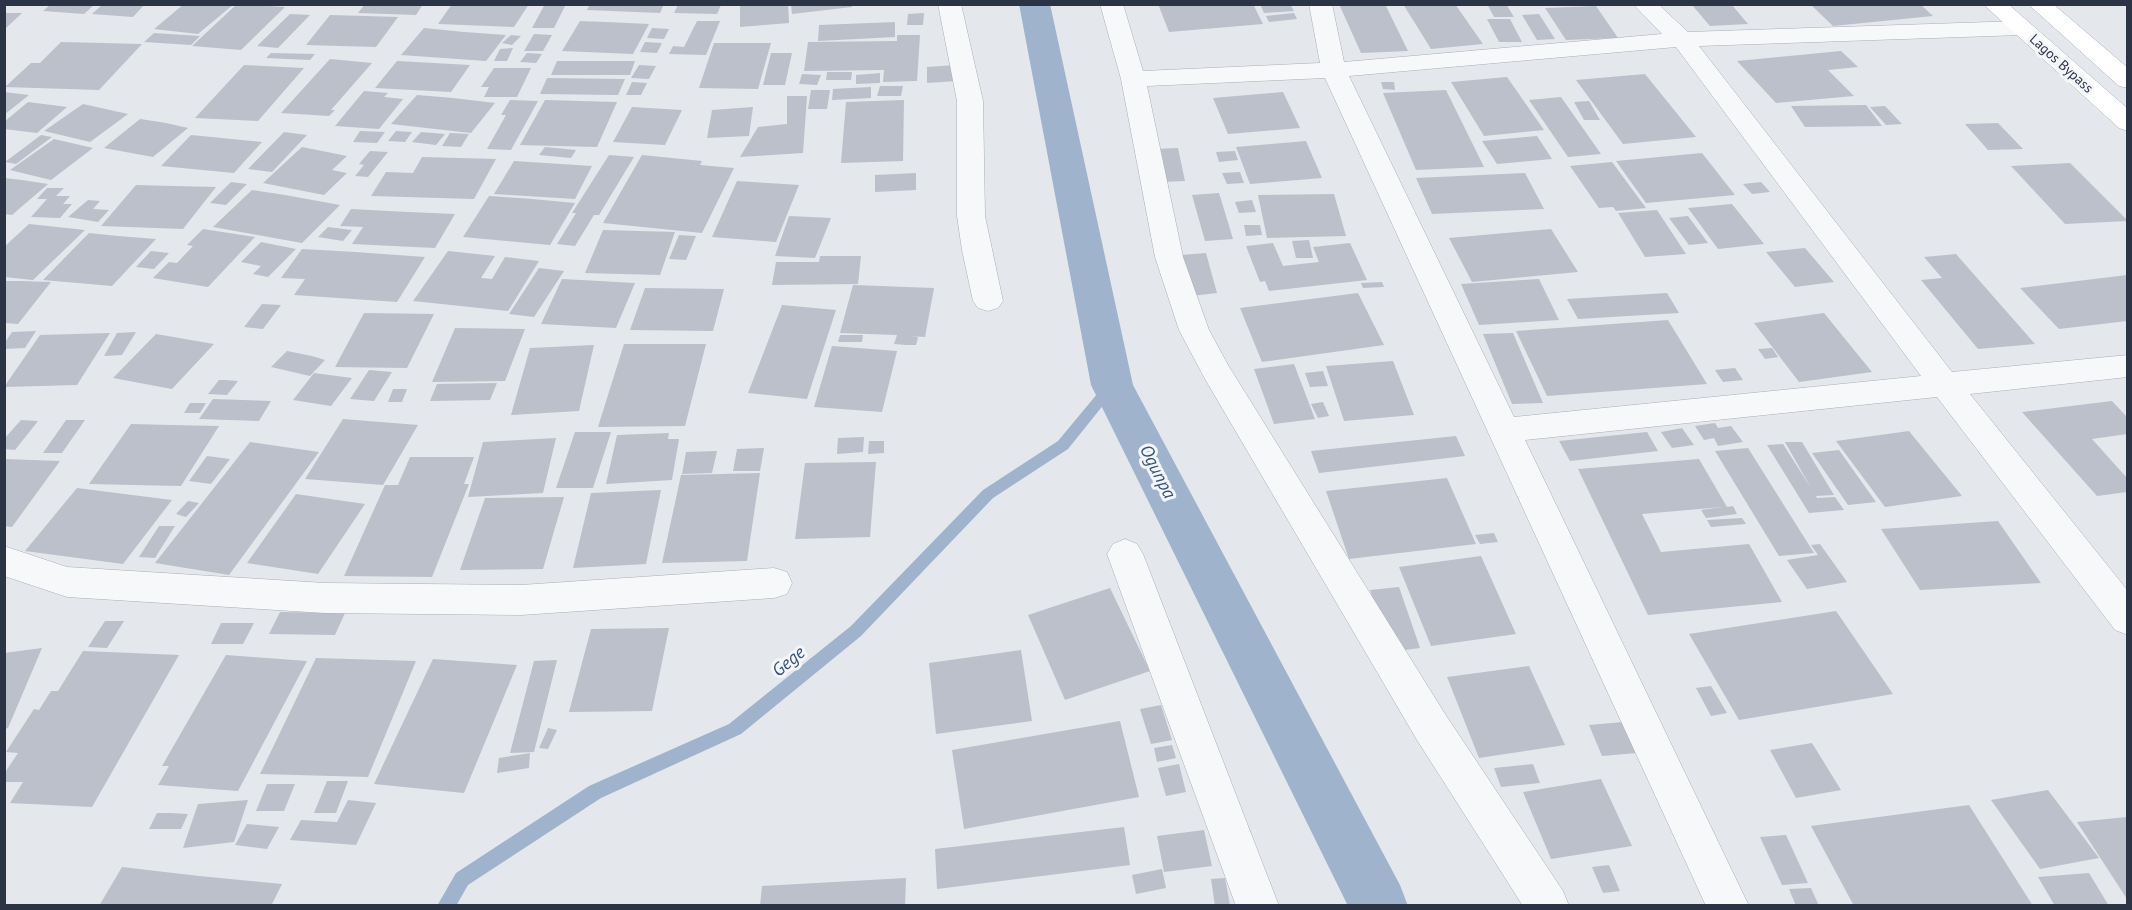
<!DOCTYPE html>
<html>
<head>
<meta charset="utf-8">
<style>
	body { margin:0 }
	#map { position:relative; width:2132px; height:910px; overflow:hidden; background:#e4e7ec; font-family:"PT Sans",sans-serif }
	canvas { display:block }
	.frame { position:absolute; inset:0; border:6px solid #2b3445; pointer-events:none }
</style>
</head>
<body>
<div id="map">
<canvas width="2132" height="910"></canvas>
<div class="frame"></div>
</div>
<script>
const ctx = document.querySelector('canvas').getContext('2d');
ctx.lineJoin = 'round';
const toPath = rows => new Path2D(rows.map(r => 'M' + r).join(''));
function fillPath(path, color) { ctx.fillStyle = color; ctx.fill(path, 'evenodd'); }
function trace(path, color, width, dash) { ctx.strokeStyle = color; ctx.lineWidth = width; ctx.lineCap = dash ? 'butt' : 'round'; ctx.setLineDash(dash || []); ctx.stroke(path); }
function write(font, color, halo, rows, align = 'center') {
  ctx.font = font + ' "PT Sans",sans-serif'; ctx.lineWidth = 6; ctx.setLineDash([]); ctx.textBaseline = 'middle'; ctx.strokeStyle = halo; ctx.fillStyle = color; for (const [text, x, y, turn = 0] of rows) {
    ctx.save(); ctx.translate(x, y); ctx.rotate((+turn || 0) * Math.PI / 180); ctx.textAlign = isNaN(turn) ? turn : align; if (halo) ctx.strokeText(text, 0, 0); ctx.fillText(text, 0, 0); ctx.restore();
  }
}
fillPath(toPath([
	[1112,380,1117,382,1118,385,1117,388,1068,449,993,498,861,636,741,734,601,798,468,885,456,906,437,906,456,873,589,786,729,724,851,626,983,490,1058,441,1107,382,1112,380]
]), '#9fb4cc');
fillPath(toPath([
	[1019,4,1050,4,1133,385,1400,885,1408,906,1348,906,1091,385,1019,4]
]), '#9fb4cc');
fillPath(toPath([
	[51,4,95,4,84,14,43,11],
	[103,4,145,4,133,17,92,14],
	[184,4,234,4,198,34,154,29],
	[237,4,285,7,241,50,192,46],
	[365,4,423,4,416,15,358,13],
	[452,4,529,4,514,27,438,24],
	[545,4,566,4,554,28,532,28],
	[590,4,664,4,660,13,587,10],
	[740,4,788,4,789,23,740,27],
	[791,4,852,4,852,7,792,14],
	[1158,4,1253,4,1263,24,1169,32],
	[1260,4,1290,4,1294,11,1264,13],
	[1339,4,1385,4,1408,51,1361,53],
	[1403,4,1455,4,1483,44,1431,49],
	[1487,4,1506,4,1514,17,1494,17],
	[1810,4,1920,4,1933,16,1833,26],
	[678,5,721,5,717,14,674,13],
	[1692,5,1732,5,1748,24,1710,26],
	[1596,6,1618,38,1566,40,1545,8],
	[4,13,22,13,4,30],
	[924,13,923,25,907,25,908,14],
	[1294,13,1297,19,1269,22,1266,16],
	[290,14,310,15,278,48,257,46],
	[1539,14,1555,39,1537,40,1522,15],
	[330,15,365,16,398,17,376,47,306,45],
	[1487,19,1510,19,1522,42,1499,42],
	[580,21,606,22,649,24,633,54,562,51],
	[697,21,720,21,706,55,669,54,673,46,684,47],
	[895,22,895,37,818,41,819,25],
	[424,28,464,32,506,35,486,61,401,55],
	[652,28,669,29,664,39,647,38],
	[154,33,200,36,191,45,144,42],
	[534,34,552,35,543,51,524,51],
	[511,35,521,36,512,45,502,43],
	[897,35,920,35,917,81,883,82,884,70,804,71,808,42,897,41],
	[61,42,103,43,142,44,99,90,5,87,31,63,40,63],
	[645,42,662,43,657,53,640,52],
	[714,43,771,43,758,89,699,88],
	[513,48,507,61,494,61,500,49],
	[1841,51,1858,67,1828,70,1854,96,1776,103,1737,61],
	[271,53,315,54,310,60,266,58],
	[527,53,542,54,536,63,520,62],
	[771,53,792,53,785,85,763,85],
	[330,59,372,63,331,110,335,110,329,116,281,113],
	[397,61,470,65,451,92,375,88],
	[557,61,635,61,630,75,551,75],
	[244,65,304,68,258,121,195,118],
	[639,65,656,66,649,79,631,78],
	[956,65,957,81,927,83,927,67],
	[494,68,531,68,517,97,484,97,489,87,481,87],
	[827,72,852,72,851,80,826,80],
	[880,73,880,83,856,84,856,75],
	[802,74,821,75,817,85,799,84],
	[1645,74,1696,137,1623,144,1576,80],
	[1507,77,1544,130,1484,136,1451,82],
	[547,78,625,79,618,95,540,94],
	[632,82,647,83,641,95,626,95],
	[1381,82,1394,82,1395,90,1383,89],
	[880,86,903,86,901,96,877,96],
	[871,87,871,98,832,100,833,89],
	[811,90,830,90,827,109,808,109],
	[1446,90,1484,167,1416,170,1383,93],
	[364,91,388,93,384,97,403,99,379,129,335,126],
	[4,92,29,95,4,115],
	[1283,92,1300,128,1228,134,1213,98],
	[417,95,453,98,495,103,471,133,391,124],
	[787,96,807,96,803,153,740,157,758,127,787,124],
	[1561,97,1601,154,1568,157,1529,100],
	[510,100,538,101,511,150,487,149,506,115,501,115],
	[545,100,617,102,597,147,520,145],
	[904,100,903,161,841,163,846,102],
	[1589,101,1600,120,1584,120,1574,102],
	[28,102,67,107,37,133,4,129,4,122],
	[83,104,128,114,90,142,44,131],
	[1866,105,1882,126,1805,127,1791,106],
	[1885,106,1902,124,1886,125,1870,107],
	[632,107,682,110,665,145,613,142],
	[753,107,749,136,707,138,712,110],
	[140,119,166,123,188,128,153,157,104,148],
	[1998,123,2023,149,1988,150,1965,124],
	[360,131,385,132,377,143,353,142],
	[396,131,412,132,405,142,388,141],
	[284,132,307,135,272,172,248,169],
	[421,132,445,134,436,145,412,142],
	[450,133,469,134,461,147,442,146],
	[41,135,52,137,16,164,5,162],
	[191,135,262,142,234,173,161,166],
	[1537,136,1552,159,1497,164,1482,141],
	[54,139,93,148,51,180,10,170],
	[1306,141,1322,178,1250,184,1236,147],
	[302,147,347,156,332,170,347,173,324,195,263,183],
	[545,147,576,150,571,158,539,155],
	[1178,148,1185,181,1162,182,1155,149],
	[370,151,388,152,368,177,355,176,364,165,359,164],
	[1235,151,1238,160,1219,162,1216,152],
	[1702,153,1735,195,1646,203,1616,161],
	[609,155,634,157,599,215,594,215,575,246,557,244,576,213,572,213],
	[642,155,702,161,700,165,734,168,702,233,603,223],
	[422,157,496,159,474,199,371,196,386,172,413,173],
	[514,161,592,166,575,199,494,194],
	[1612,162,1646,208,1616,211,1613,207,1599,208,1570,166],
	[2070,163,2128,221,2065,224,2011,166],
	[1240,172,1244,183,1227,184,1222,173],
	[916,173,916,190,875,192,875,175],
	[1525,173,1544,209,1432,214,1416,178],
	[4,178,22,180,48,184,12,215,4,214],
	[737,181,799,185,776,242,712,237],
	[231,182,247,184,226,205,210,203],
	[1761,182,1770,192,1752,194,1743,184],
	[136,185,174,186,216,187,183,229,101,226],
	[47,188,64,188,56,196,70,196,63,204,72,204,60,218,31,217,47,199,37,199],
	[252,190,285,195,340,205,302,243,213,227],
	[1219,193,1233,239,1205,241,1192,195],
	[1334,194,1346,236,1267,238,1258,195],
	[489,196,532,199,575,203,550,245,463,237],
	[88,200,100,201,93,209,109,210,98,222,68,217],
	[1252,200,1256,212,1239,213,1235,202],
	[1732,204,1764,244,1718,249,1688,208],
	[351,209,408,212,455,214,435,248,352,244,363,227,340,226],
	[1657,210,1686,254,1645,257,1618,213],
	[789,216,831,218,815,258,775,256],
	[1688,216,1708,243,1689,245,1669,218],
	[29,224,85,230,33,280,4,277,4,247],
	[1244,225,1260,225,1262,235,1246,236],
	[328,227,352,230,343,241,318,237],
	[203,229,255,237,208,287,153,278,169,262,177,263,193,246,187,245],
	[1551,229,1578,272,1472,282,1449,238],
	[603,230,675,232,660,275,585,273],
	[89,233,118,236,156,239,112,286,43,280],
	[679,235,696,236,686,260,669,259],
	[1309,240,1313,258,1296,258,1292,241],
	[261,242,296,249,268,277,253,274,261,266,241,262],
	[1273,243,1283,266,1319,262,1313,247,1350,243,1367,280,1269,291,1265,281,1260,282,1246,246],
	[1805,248,1834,282,1795,287,1766,252],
	[302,249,355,252,425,257,397,302,294,295,305,279,281,278],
	[151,251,169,253,154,269,136,267],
	[448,251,495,256,481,278,492,279,505,257,539,261,508,311,413,301],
	[1206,253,1217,293,1191,296,1181,255],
	[1956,254,2035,344,1978,349,1921,280,1942,278,1924,257],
	[820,256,861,256,858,284,772,285,776,262,819,262],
	[539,268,564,271,534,317,509,314],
	[2127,275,2127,321,2059,329,2020,288],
	[562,279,599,281,635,283,616,328,541,324],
	[1539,279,1559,320,1479,325,1461,284],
	[4,281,19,281,51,282,18,324,4,323],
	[1382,282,1384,287,1363,288,1361,283],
	[853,285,934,288,925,337,909,336,918,337,916,345,906,345,894,344,897,335,840,333],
	[645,288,724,289,713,331,630,330],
	[1358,293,1384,345,1262,362,1240,308],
	[1667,293,1679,313,1578,319,1567,299],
	[262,304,281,305,263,329,244,327],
	[782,305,836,310,807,399,748,393],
	[364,313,434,314,407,368,335,367],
	[1824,313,1872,372,1799,382,1754,323],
	[1668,320,1707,384,1547,396,1516,331],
	[455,328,525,329,505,381,432,382],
	[36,331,25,348,4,349,4,344,12,332],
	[136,332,122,355,104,356,117,333],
	[110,333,77,385,4,387,40,335],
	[1513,333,1543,403,1512,404,1483,334],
	[156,334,214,344,172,389,113,378],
	[840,335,863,335,862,342,838,342],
	[624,344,706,344,685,426,598,427],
	[594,345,579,411,511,415,530,348],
	[832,346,897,351,882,412,814,407],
	[1772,348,1778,357,1765,359,1758,349],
	[287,351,312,356,325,360,310,376,271,367],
	[1393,361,1414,415,1344,421,1326,366],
	[1294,364,1315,419,1274,424,1254,369],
	[1735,368,1743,380,1723,382,1715,370],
	[369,370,392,372,374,401,350,399],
	[1323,371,1328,386,1310,387,1305,373],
	[314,373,352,378,331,406,293,400],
	[219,380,225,380,238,381,227,395,208,394],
	[497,383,490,400,430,401,437,384],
	[393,389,407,389,402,402,388,402],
	[213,399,243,400,271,401,259,421,199,419],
	[2112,401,2127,417,2127,434,2092,439,2127,478,2127,492,2097,496,2022,412],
	[1323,402,1329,416,1318,418,1311,404],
	[190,403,206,403,200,413,184,413],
	[343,419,418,425,383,485,305,479],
	[21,420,38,421,15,450,4,449,4,439],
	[66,420,85,420,62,453,43,453],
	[1715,423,1718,428,1731,426,1743,442,1718,446,1714,438,1704,440,1695,426],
	[131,424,171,425,219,426,181,486,89,484],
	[1682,428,1694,445,1672,448,1661,432],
	[1909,431,1962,496,1885,507,1836,441],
	[575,432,611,432,593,488,556,488],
	[1647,432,1658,451,1570,461,1559,441],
	[669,433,668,439,679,439,672,480,606,484,617,435],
	[1456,436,1465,456,1319,473,1311,451],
	[864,437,863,452,837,454,838,438],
	[556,438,543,493,468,497,483,442],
	[869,441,884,441,884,453,868,454],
	[250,442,319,452,229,575,155,563],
	[1785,442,1802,442,1834,495,1816,496,1817,498,1835,497,1844,510,1809,513,1767,445,1783,444,1811,488],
	[764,448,760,471,733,471,737,449],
	[1748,448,1814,553,1779,556,1715,451],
	[1839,450,1876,502,1848,505,1812,453],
	[717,451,712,473,682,474,686,452],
	[207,456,230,459,211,484,189,481],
	[410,457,474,457,464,484,469,484,432,577,344,576,385,485,398,485],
	[4,459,60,461,12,527,4,526],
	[1699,459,1727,507,1733,506,1737,514,1706,518,1701,510,1722,507,1642,514,1661,552,1749,544,1782,602,1648,615,1578,469],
	[876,462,870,537,795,539,805,463],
	[760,473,747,561,662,563,681,475],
	[1447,478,1476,544,1349,559,1326,491],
	[77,488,172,500,123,564,25,551],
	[661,490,646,564,573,568,591,493],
	[296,494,365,504,318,574,247,563],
	[564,497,543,569,460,570,485,498],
	[188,501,199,503,186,517,176,514],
	[1742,518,1746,524,1711,527,1707,520],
	[1998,521,2041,583,1920,590,1881,529],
	[159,526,175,526,155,558,139,557],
	[1494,533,1498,542,1480,544,1475,535],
	[1820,544,1847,582,1807,589,1787,560,1818,555,1811,545],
	[1481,556,1516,634,1431,646,1399,567],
	[1399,587,1420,648,1390,652,1370,590],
	[1110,588,1150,671,1065,700,1028,615],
	[1836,611,1893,694,1739,720,1689,634],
	[280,612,345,613,335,635,269,634],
	[105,621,124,621,107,648,88,647],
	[221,623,254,623,243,644,211,644],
	[669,628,652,711,569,712,591,629],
	[42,648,8,728,4,729,4,653],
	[1021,650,1032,721,936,734,929,663],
	[83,651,179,655,92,807,10,803,23,782,4,782,4,774,18,753,6,752,34,709,39,710,51,691,58,691],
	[226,655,307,661,238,791,158,785,169,766,162,766],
	[316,658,416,661,368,777,260,774],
	[433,659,517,665,464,793,374,784],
	[557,660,534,752,510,753,534,661],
	[1529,666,1565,745,1479,758,1447,677],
	[1711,686,1727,713,1711,716,1696,688],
	[1161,705,1172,740,1151,744,1140,709],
	[1120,721,1139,797,964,829,952,750],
	[1623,722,1637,753,1602,756,1589,725],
	[548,728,557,730,548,749,539,748],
	[1812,743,1841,790,1796,798,1770,750],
	[1172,745,1176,758,1157,762,1154,748],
	[530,753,529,768,497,773,499,758],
	[1179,764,1186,792,1166,796,1158,768],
	[1533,764,1540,783,1501,787,1494,768],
	[1601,779,1632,846,1551,859,1523,792],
	[327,781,348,781,336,813,314,813],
	[267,784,295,784,284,811,256,811],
	[2048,790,2099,858,2040,869,1991,800],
	[248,800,234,842,183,848,198,804],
	[348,800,376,803,356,845,290,840,301,820,337,822],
	[1969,805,2033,906,1854,906,1811,826],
	[157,813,171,813,188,814,181,829,149,829],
	[2127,817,2127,899,2077,822],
	[247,824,279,827,267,849,235,845],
	[1124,827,1130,865,937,889,935,849],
	[1204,830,1212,866,1164,872,1157,836],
	[1786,835,1808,883,1782,885,1760,837],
	[1609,865,1620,891,1603,893,1592,867],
	[122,867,199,876,282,884,271,906,99,906],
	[1162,869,1166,888,1136,894,1132,875],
	[2089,873,2109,906,2055,906,2038,877],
	[906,878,905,906,760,906,762,886],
	[1225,878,1230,905,1215,906,1211,879],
	[1811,888,1819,906,1796,906,1789,889]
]), '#bbc0ca');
const minor = toPath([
	[938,4,961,4,983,101,985,216,1003,301,998,308,988,311,978,308,973,301,962,250,957,216,957,101,938,4],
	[1100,4,1123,4,1143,71,1320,63,1309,4,1332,4,1344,62,1662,34,1633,4,1658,4,1688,32,2021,21,2029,23,2033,28,2029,33,2021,35,1699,46,1952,372,2128,355,2128,377,1970,394,2128,591,2128,635,2115,630,1937,397,1525,440,1749,906,1706,906,1325,78,1147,86,1183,257,1209,330,1228,365,1445,714,1563,891,1569,906,1523,906,1417,740,1205,379,1179,330,1155,257,1121,79,1100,4],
	[1676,47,1921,376,1514,417,1349,76,1676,47],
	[1125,539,1137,544,1143,554,1279,906,1236,906,1107,554,1113,544,1125,539],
	[4,546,67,567,325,583,521,585,774,568,787,572,792,583,787,594,774,598,521,615,325,613,67,597,4,576,4,546]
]);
const secondary = toPath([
	[1983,4,2008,4,2128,109,2128,131,2119,128,1983,4],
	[2028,4,2053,4,2128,68,2128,88,2119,86,2028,4]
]);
trace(minor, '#a9aeb7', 1);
trace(secondary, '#a9aeb7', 1);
fillPath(minor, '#f7f8fa');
fillPath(secondary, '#fff');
write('14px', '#2b3445', '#f4f6f9', [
	["Lagos Bypass",2061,64,42]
]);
write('italic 18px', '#34527a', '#f4f6f9', [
	["Ogunpa",1157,472,63],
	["Gege",789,662,-39]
]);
</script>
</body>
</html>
